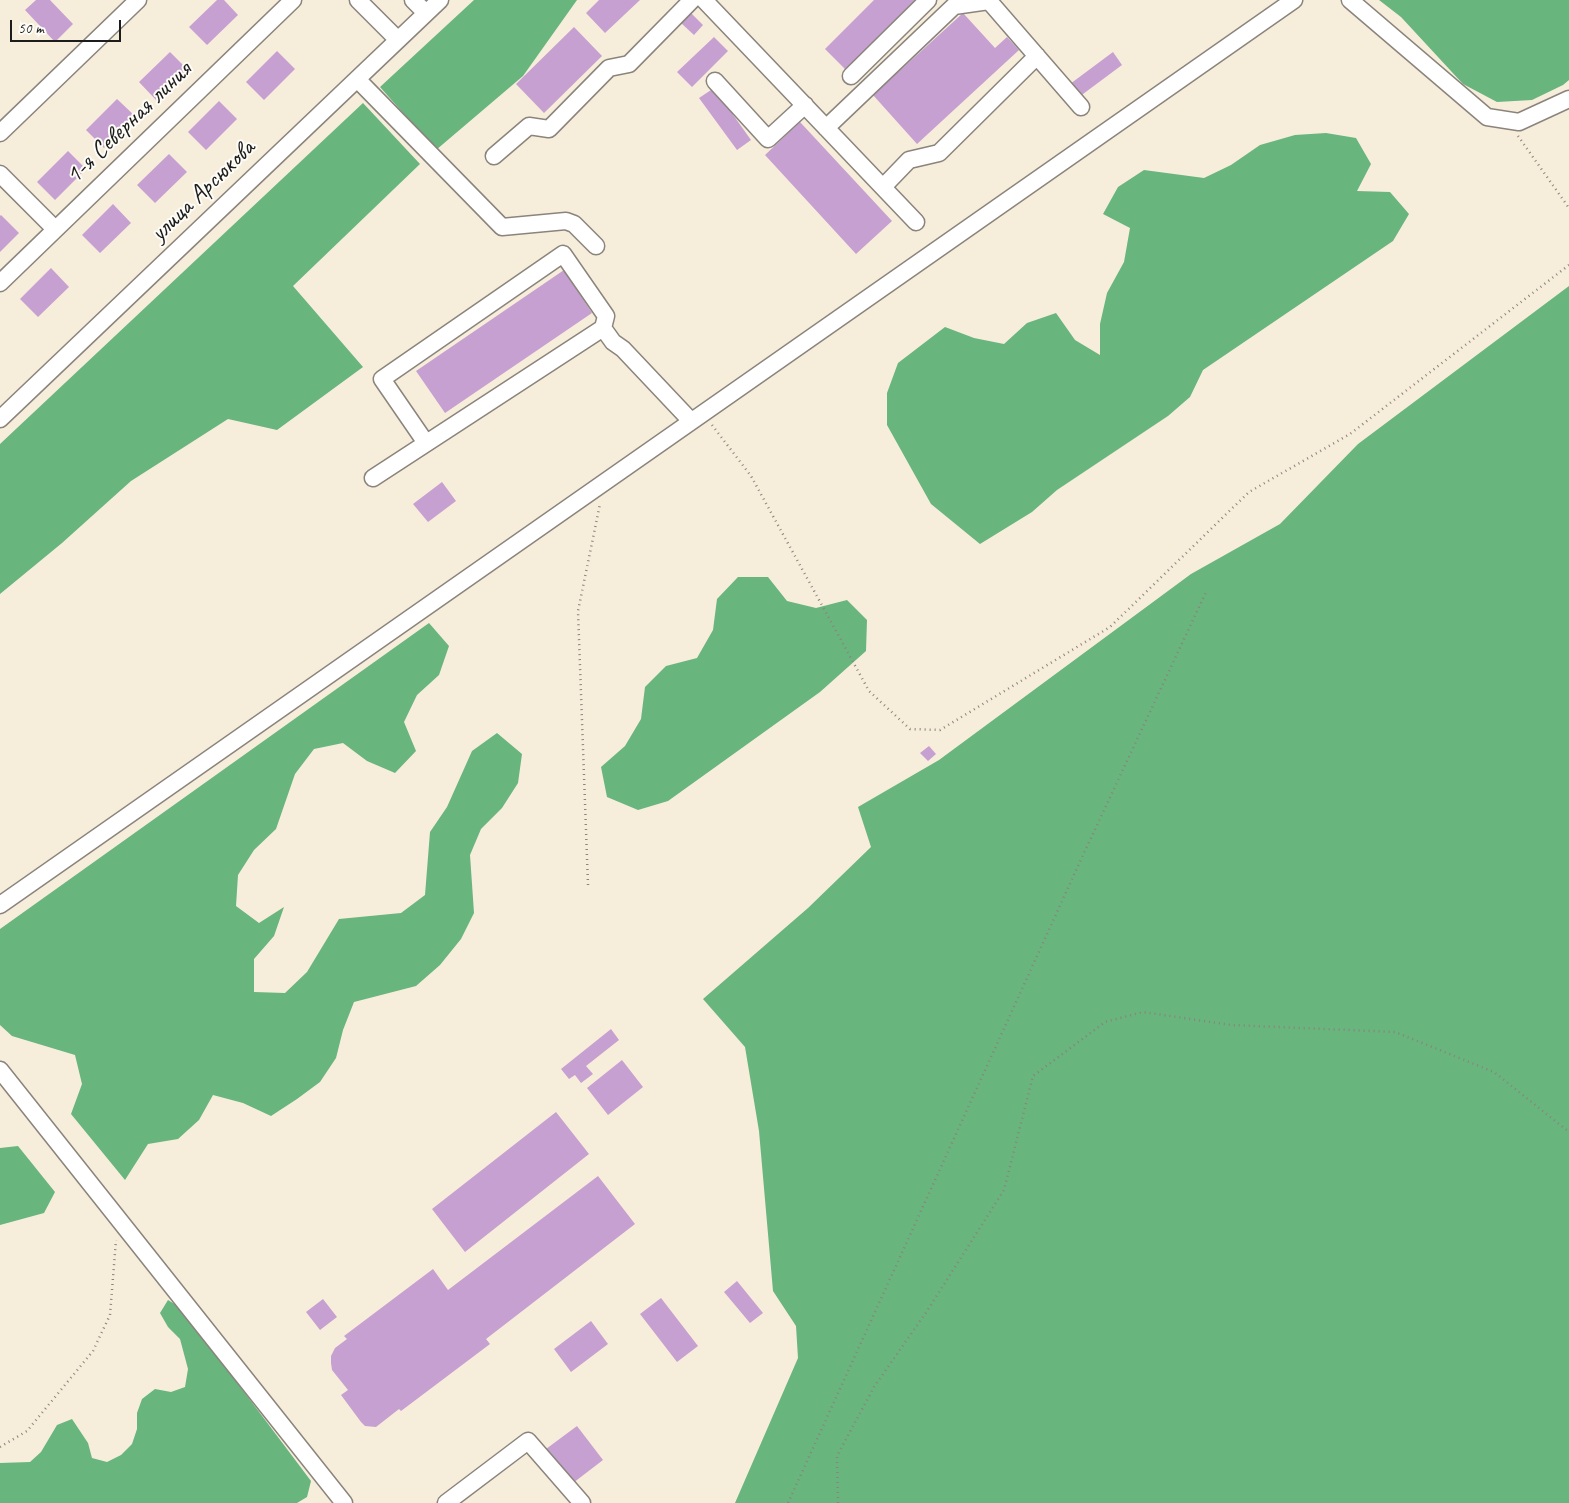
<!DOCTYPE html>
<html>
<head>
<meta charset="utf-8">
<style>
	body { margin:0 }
	#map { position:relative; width:1569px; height:1503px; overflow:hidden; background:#f7eddb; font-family:Caveat,sans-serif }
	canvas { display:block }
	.scale { position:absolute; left:10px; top:20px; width:111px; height:22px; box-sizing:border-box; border:2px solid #1c1c1c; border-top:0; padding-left:6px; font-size:15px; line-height:18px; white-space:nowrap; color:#1c1c1c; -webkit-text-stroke:4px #fdfcf7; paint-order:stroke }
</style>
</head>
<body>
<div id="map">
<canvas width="1569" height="1503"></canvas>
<div class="scale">50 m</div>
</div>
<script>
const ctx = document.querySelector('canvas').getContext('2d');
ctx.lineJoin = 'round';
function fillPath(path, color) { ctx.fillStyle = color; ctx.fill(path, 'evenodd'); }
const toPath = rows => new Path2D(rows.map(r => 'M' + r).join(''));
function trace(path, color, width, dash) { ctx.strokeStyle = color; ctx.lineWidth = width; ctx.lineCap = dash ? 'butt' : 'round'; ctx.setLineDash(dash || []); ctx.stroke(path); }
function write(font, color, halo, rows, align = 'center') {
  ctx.font = font + ' Caveat,sans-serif'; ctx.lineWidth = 4; ctx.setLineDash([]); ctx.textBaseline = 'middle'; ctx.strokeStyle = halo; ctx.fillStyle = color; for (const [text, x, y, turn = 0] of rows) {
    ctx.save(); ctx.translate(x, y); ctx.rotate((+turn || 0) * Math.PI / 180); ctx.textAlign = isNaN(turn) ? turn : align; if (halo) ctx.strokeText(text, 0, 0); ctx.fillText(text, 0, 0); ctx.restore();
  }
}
fillPath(toPath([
	[474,0,577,0,523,76,436,150,380,87],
	[1379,0,1569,0,1569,80,1563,85,1532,100,1497,102,1463,84,1401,17],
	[363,103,420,164,293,286,363,367,277,430,228,419,131,481,62,543,0,594,0,444],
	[1326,133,1356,138,1371,164,1357,191,1390,192,1409,214,1393,241,1203,370,1190,397,1168,416,1057,490,1032,512,980,544,931,504,887,425,887,393,898,363,945,327,974,338,1004,344,1027,323,1056,313,1075,340,1100,355,1100,324,1107,293,1124,262,1130,228,1103,214,1118,187,1144,170,1204,178,1231,165,1260,145,1295,135],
	[1569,286,1569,1503,735,1503,798,1358,796,1326,773,1291,759,1131,745,1047,703,999,808,908,871,847,858,807,939,760,1191,574,1280,524,1358,444],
	[738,577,768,577,787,601,816,608,847,600,867,620,866,651,820,692,668,801,638,810,607,797,601,767,625,746,641,719,645,687,666,666,697,658,713,630,717,599],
	[429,623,449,646,439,675,417,695,404,722,416,751,395,773,367,761,343,743,314,749,295,774,276,829,254,850,238,875,236,906,259,923,284,907,274,936,254,959,254,992,285,993,307,972,339,919,401,913,425,895,430,832,447,807,472,751,497,733,522,754,518,783,502,808,481,829,470,855,474,913,461,939,440,965,416,986,354,1002,343,1030,336,1058,320,1082,297,1099,271,1116,243,1103,213,1095,199,1120,178,1139,148,1144,125,1180,71,1114,82,1084,75,1055,12,1036,0,1025,0,929],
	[18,1146,55,1192,44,1213,0,1225,0,1148],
	[168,1300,181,1308,311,1481,307,1497,297,1503,0,1503,0,1463,30,1462,41,1452,57,1425,72,1419,88,1443,92,1458,107,1462,121,1455,132,1444,137,1429,137,1413,142,1399,155,1389,171,1392,185,1387,188,1369,180,1339,168,1327,160,1313]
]), '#68b57e');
fillPath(toPath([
	[36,0,50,0,73,24,55,42,25,10],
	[217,0,224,0,238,15,207,45,189,27],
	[599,0,640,0,605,33,586,13],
	[874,0,915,0,846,70,825,49],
	[691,13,703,25,694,35,681,23],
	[963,13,995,48,1007,37,1019,50,917,144,873,95],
	[574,27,602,56,544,113,516,84],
	[714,37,728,51,692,87,677,72],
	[277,51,295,69,264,100,246,82],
	[170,52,188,70,157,101,139,82],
	[1113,52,1122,65,1079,97,1070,84],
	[714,88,751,140,737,150,699,98],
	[117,99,136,117,104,148,86,130],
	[219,101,237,119,206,150,188,132],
	[800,122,892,221,856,254,765,155],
	[68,151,86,169,55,200,37,182],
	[169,154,187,172,155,203,137,185],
	[113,204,131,223,100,253,82,235],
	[1,215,19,233,0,252,0,216],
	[51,268,69,287,38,317,20,299],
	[564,270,592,313,445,413,416,371],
	[442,482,456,501,428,522,413,504],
	[929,746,936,754,928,761,920,753],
	[611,1029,619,1040,586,1066,593,1074,581,1083,575,1075,569,1079,561,1069],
	[622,1060,643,1087,608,1115,587,1088],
	[556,1112,589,1154,465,1252,432,1209],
	[598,1176,635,1224,486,1339,490,1344,401,1411,399,1409,376,1427,365,1426,361,1422,341,1395,348,1390,332,1370,331,1363,331,1356,335,1348,347,1339,344,1336,433,1269,448,1290],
	[737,1281,763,1313,750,1323,724,1292],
	[661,1298,698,1346,677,1362,640,1314],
	[323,1299,337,1317,320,1330,306,1312],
	[591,1321,608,1344,571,1372,554,1349],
	[577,1426,603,1460,573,1483,546,1449]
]), '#c6a0d1');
const minor = toPath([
	[358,0,398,40],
	[413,0,426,13],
	[704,0,916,222],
	[1350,0,1487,117,1519,122,1569,99],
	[851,76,928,0],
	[357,79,502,227,566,221,574,224,596,246],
	[715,81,768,139,805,105],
	[826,128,954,6,989,1,1081,107],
	[0,133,138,0],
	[494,156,529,126,549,129,609,68,629,64,692,0],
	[0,174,55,229],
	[883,187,909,160,939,153,1037,56],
	[0,283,293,0],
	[0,419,440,0],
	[426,443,382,379,563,254,606,316,603,328],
	[373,478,603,328,613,342,623,349,691,421],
	[0,905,1294,0],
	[0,1070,344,1503],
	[446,1503,528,1441,582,1503]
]);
trace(minor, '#8a847c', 19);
trace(toPath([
	[1518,136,1569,208],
	[712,425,751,476,869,691,910,729,940,730,1110,627,1249,492,1350,434,1569,265],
	[588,885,578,611,600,504],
	[0,1447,27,1431,93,1351,110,1315,116,1240],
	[788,1503,1083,855,1207,590],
	[838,1503,837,1456,874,1387,927,1311,1004,1190,1033,1076,1105,1022,1143,1012,1231,1025,1395,1032,1494,1072,1569,1132]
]), '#8a847c', 2.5, [1, 4]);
trace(minor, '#fff', 16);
write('25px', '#1c1c1c', '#fdfcf7', [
	["1-я Северная линия",129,123,-44],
	["улица Арсюкова",203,191,-44]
]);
</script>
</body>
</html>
